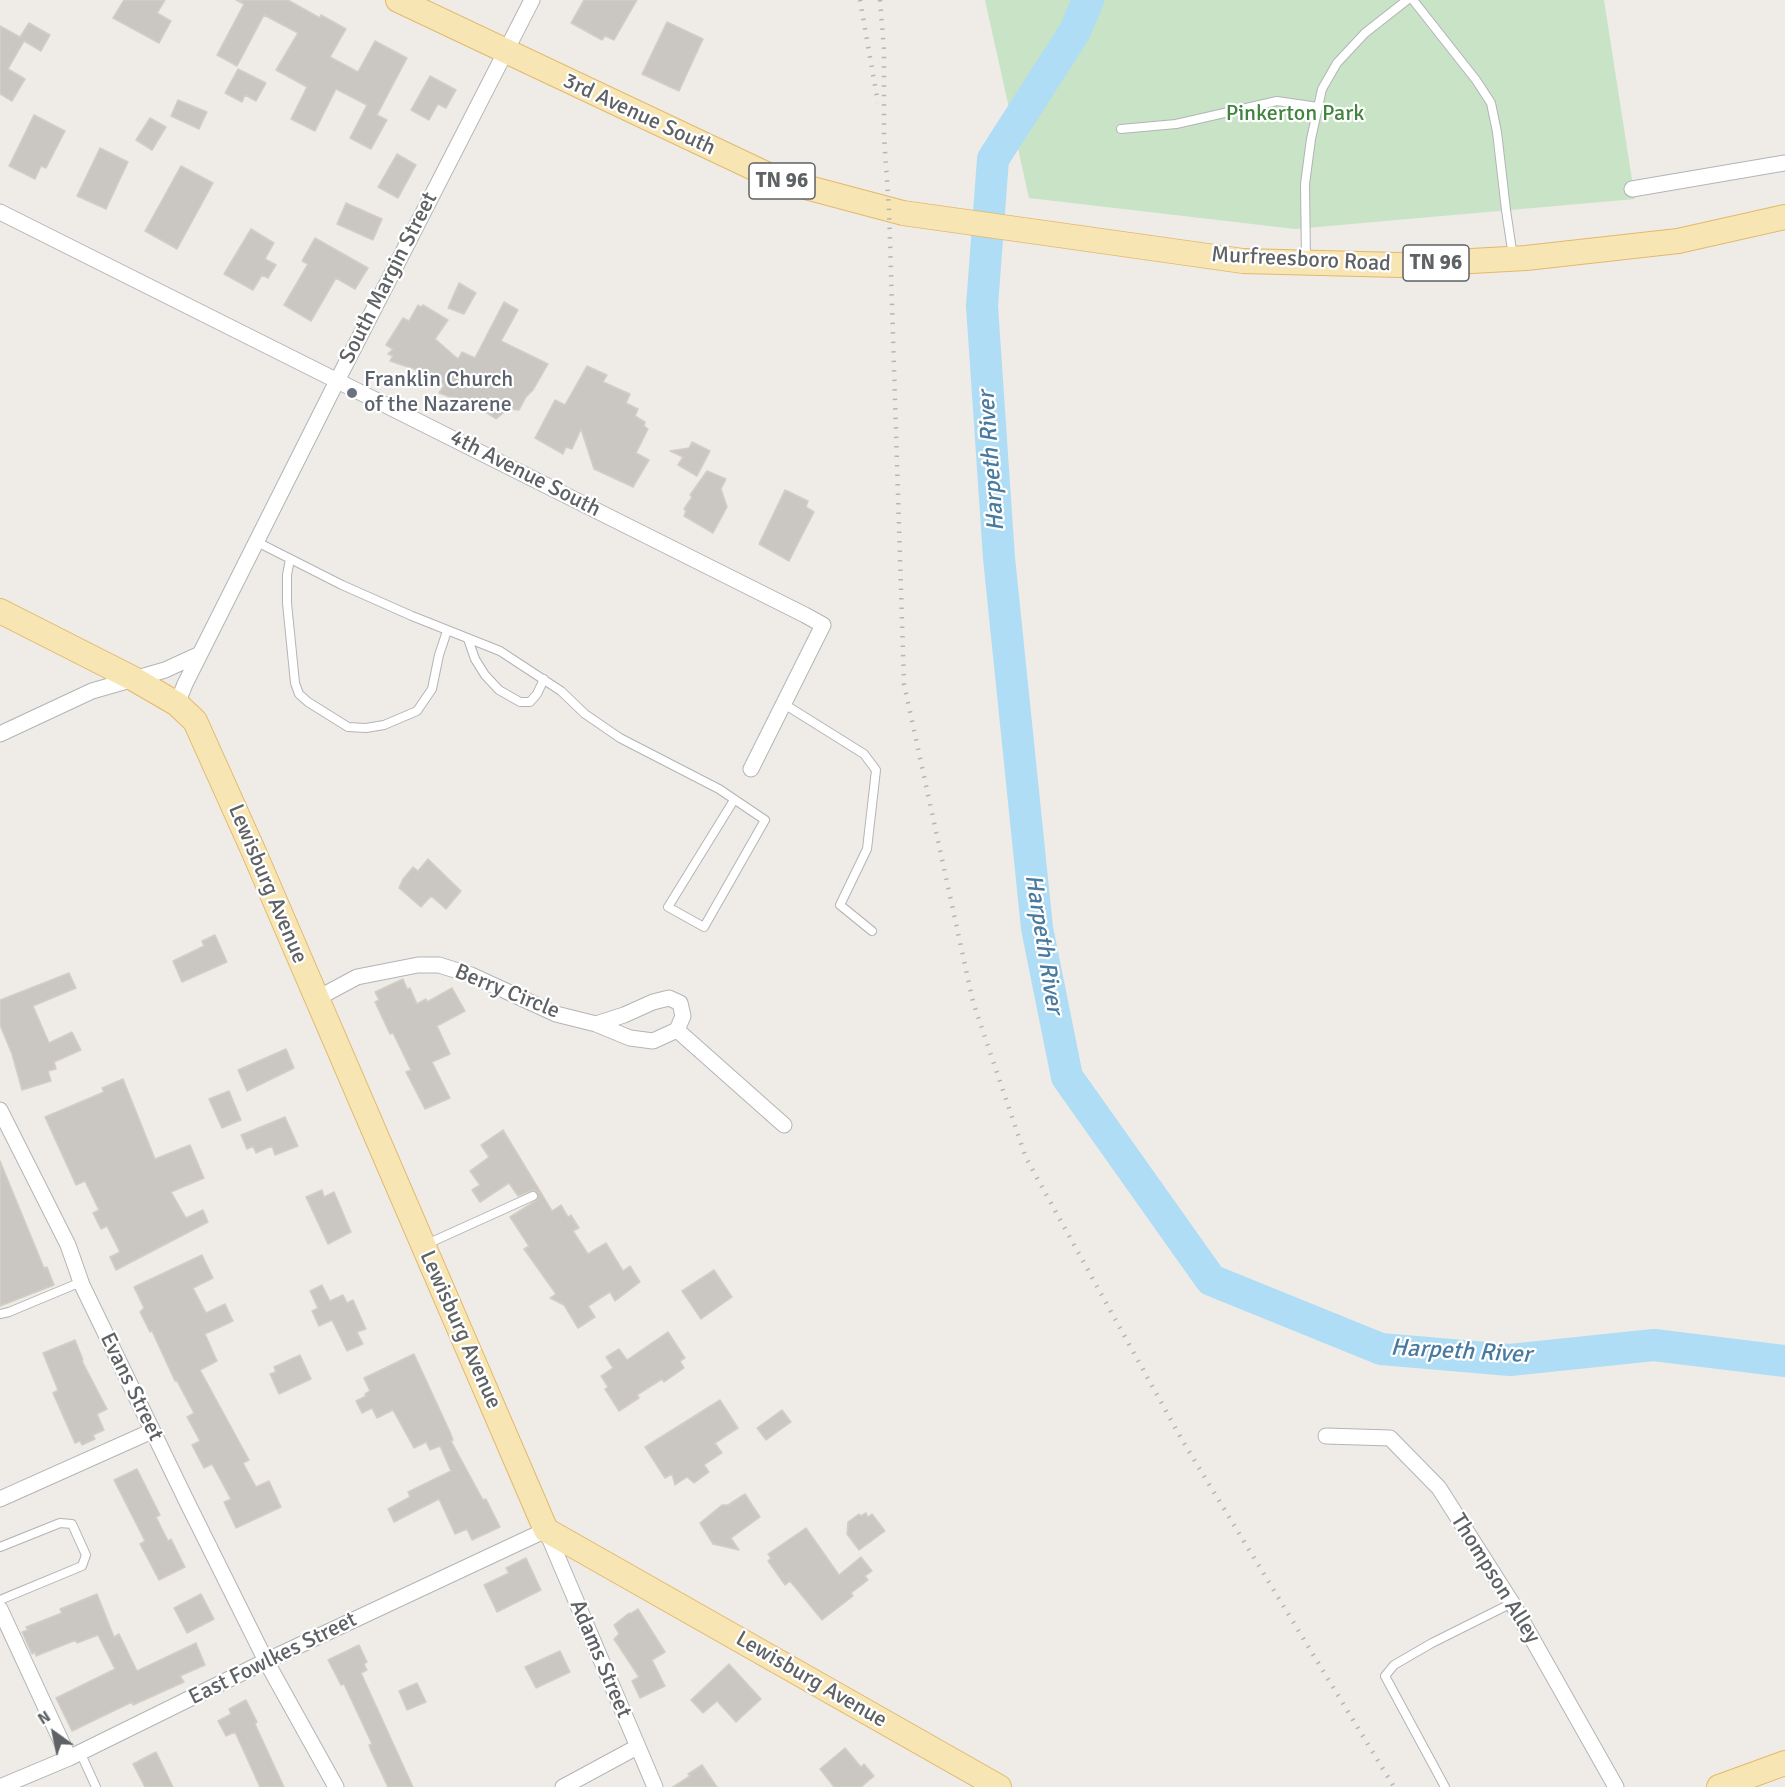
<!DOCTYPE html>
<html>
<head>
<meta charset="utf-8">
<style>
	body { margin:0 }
	#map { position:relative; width:1785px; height:1787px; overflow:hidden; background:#efece7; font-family:Signika,sans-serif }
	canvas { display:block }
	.north { position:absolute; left:24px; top:1703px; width:60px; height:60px; -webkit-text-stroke:4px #fff; paint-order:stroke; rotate:327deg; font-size:16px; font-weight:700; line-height:24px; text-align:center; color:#5e6265 }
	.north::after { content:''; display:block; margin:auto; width:21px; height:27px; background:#5e6265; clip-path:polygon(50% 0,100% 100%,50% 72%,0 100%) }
</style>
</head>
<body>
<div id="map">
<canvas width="1785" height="1787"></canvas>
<div class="north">N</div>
</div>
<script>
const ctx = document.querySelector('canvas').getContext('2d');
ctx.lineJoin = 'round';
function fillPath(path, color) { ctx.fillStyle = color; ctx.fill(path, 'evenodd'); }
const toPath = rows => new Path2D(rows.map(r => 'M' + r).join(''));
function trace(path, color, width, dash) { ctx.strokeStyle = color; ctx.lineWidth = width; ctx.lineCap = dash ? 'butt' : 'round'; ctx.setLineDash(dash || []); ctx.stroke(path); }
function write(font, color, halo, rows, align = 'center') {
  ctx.font = font + ' Signika,sans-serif'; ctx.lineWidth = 4.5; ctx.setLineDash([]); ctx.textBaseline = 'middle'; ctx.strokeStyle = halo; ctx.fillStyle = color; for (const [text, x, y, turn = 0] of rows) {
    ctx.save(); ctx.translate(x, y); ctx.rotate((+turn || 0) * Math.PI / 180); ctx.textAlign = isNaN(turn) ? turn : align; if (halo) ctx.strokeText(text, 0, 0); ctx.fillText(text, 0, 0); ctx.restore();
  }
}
fillPath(toPath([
	[985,0,1604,0,1635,199,1295,229,1029,198]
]), '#c8e3c6');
trace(toPath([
	[1088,0,1075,31,993,159,982,306,999,558,1037,928,1067,1077,1211,1280,1381,1349,1510,1360,1654,1345,1785,1361]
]), '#afddf6', 32);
const building = toPath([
	[124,0,165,0,157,13,171,21,159,43,113,18,124,0],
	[236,0,288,0,320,18,321,15,346,29,330,57,358,72,375,41,407,58,377,115,387,120,371,149,350,138,367,105,336,89,315,131,291,119,307,87,276,70,298,33,264,15,237,66,217,55,244,4,236,0],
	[584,0,637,0,614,40,605,36,602,40,571,23,584,0],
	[667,22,703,39,679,91,642,74,667,22],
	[29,23,50,35,41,51,24,41,8,69,25,79,12,101,0,94,0,26,20,37,29,23],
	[238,69,266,83,256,101,245,95,242,102,225,93,238,69],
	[430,76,456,90,446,108,438,104,429,120,411,110,430,76],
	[178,100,207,112,199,129,171,116,178,100],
	[34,115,65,131,46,168,41,166,35,179,9,166,34,115],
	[150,118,166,127,152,150,136,140,150,118],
	[100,148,128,162,106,209,77,196,100,148],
	[397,154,416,165,398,198,378,187,397,154],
	[181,166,213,183,177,249,145,231,181,166],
	[346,203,382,219,373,240,337,224,346,203],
	[251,229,274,243,265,259,276,265,268,278,262,275,253,290,224,274,251,229],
	[315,238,368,268,355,289,336,278,311,321,284,305,308,264,302,261,315,238],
	[459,283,476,293,464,314,448,308,459,283],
	[504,302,518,310,501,341,548,364,533,390,526,397,519,410,508,409,496,419,463,397,461,401,439,393,444,385,439,382,441,378,390,361,393,356,388,354,393,349,386,345,403,318,409,321,418,305,421,307,423,305,448,320,435,339,458,359,462,352,475,358,504,302],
	[587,366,607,375,603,382,630,394,626,403,638,409,635,416,645,422,644,426,648,429,636,453,649,460,633,487,594,469,581,429,572,449,566,447,563,454,535,438,555,400,565,405,587,366],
	[692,442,710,451,697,476,678,465,683,457,670,451,689,448,692,442],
	[707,471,726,479,721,489,727,507,713,533,684,516,686,511,684,509,692,497,690,495,707,471],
	[785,490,808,501,806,507,814,512,789,561,759,544,785,490],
	[428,859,461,891,446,909,431,896,421,907,399,888,403,879,413,867,418,871,428,859],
	[215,935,227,962,182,982,173,961,204,946,202,941,215,935],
	[69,973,76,988,33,1006,49,1043,72,1032,81,1050,54,1062,56,1069,48,1071,51,1081,22,1090,12,1054,0,1025,0,1000,69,973],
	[403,979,407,989,410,988,417,1004,426,999,427,1002,452,988,465,1011,437,1026,450,1054,432,1062,450,1098,425,1109,406,1072,411,1070,393,1033,390,1034,375,1002,379,1000,375,992,403,979],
	[286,1049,294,1068,247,1091,238,1070,286,1049],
	[123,1079,155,1159,190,1145,204,1178,171,1192,186,1218,203,1210,208,1222,116,1270,110,1257,120,1252,107,1226,101,1229,93,1213,99,1210,85,1181,76,1185,45,1117,104,1092,102,1088,123,1079],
	[229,1091,241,1120,222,1128,209,1099,229,1091],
	[285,1117,298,1146,275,1155,272,1146,256,1153,253,1146,247,1149,241,1135,285,1117],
	[503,1130,552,1211,561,1205,568,1217,571,1215,579,1228,573,1231,588,1254,606,1243,623,1271,630,1266,640,1282,615,1301,610,1292,588,1306,595,1317,578,1328,564,1305,550,1298,556,1294,524,1249,529,1246,510,1217,537,1200,538,1193,533,1190,518,1196,509,1183,480,1202,472,1190,480,1185,470,1171,489,1157,481,1145,503,1130],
	[0,1161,44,1268,47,1267,54,1285,0,1306,0,1161],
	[322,1190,324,1197,334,1192,351,1232,328,1244,306,1197,322,1190],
	[202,1255,213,1278,193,1288,206,1313,225,1304,233,1321,205,1334,217,1361,200,1370,249,1460,243,1463,256,1487,269,1481,281,1507,236,1528,224,1502,231,1499,212,1464,204,1468,192,1445,200,1441,187,1417,194,1413,177,1381,175,1381,152,1331,150,1332,140,1312,144,1308,134,1287,202,1255],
	[714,1270,732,1297,701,1319,682,1291,714,1270],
	[322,1285,330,1301,343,1295,347,1303,353,1300,366,1329,357,1332,363,1344,347,1351,332,1320,319,1326,312,1311,318,1308,310,1291,322,1285],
	[668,1332,685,1358,680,1361,684,1368,664,1382,662,1379,637,1395,639,1398,619,1411,605,1389,608,1387,601,1376,613,1368,606,1357,619,1349,627,1360,668,1332],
	[75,1340,83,1360,82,1361,107,1409,97,1414,104,1430,93,1435,95,1439,82,1445,80,1441,75,1443,53,1393,58,1390,43,1353,75,1340],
	[414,1354,450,1432,453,1440,451,1441,483,1500,486,1499,500,1527,472,1540,467,1529,455,1534,439,1499,394,1522,388,1509,410,1497,408,1492,451,1471,440,1446,430,1450,426,1442,414,1448,393,1410,377,1418,372,1408,362,1413,356,1401,366,1396,365,1394,370,1391,364,1378,414,1354],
	[300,1355,311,1379,279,1394,270,1374,276,1372,274,1367,300,1355],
	[720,1400,738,1428,715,1443,722,1453,704,1465,709,1472,694,1483,687,1477,675,1485,672,1474,665,1478,645,1447,720,1400],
	[782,1410,791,1422,766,1440,757,1428,782,1410],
	[137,1469,160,1515,156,1517,168,1541,171,1539,185,1567,159,1580,140,1544,145,1541,114,1480,137,1469],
	[745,1494,760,1517,731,1538,739,1550,713,1544,700,1523,722,1505,728,1505,745,1494],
	[866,1513,868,1517,872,1514,885,1531,859,1550,847,1534,848,1522,859,1514,861,1516,866,1513],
	[806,1528,839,1575,861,1557,872,1571,865,1576,868,1580,851,1593,853,1596,822,1620,790,1581,785,1585,768,1561,771,1558,768,1554,806,1528],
	[526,1558,541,1590,497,1612,484,1585,509,1573,506,1568,526,1558],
	[97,1594,114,1637,119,1634,137,1671,196,1643,205,1665,180,1676,184,1682,133,1705,132,1702,72,1731,56,1698,115,1669,98,1635,77,1643,76,1640,36,1656,35,1652,32,1654,22,1632,28,1630,26,1627,62,1613,60,1609,97,1594],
	[201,1594,214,1619,187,1633,174,1608,201,1594],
	[638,1609,665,1652,652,1660,665,1686,640,1698,632,1681,639,1677,614,1639,619,1634,614,1625,629,1613,630,1614,638,1609],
	[359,1645,367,1662,364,1664,367,1670,361,1673,413,1787,388,1787,371,1751,369,1745,372,1744,344,1684,341,1685,328,1660,359,1645],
	[560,1651,570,1672,536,1688,525,1667,560,1651],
	[729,1664,761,1699,736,1722,717,1701,703,1713,691,1700,729,1664],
	[417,1683,426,1702,407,1710,399,1691,417,1683],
	[246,1700,257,1722,255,1724,284,1787,260,1787,235,1732,226,1736,218,1721,231,1714,229,1709,246,1700],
	[845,1748,861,1767,864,1764,874,1776,861,1787,834,1787,820,1769,845,1748],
	[156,1752,173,1787,145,1787,133,1764,156,1752],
	[702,1765,717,1787,673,1787,690,1776,688,1774,702,1765]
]);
fillPath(building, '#cac7c3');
trace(building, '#d3cec5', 1.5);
const service = toPath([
	[1413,0,1476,80,1491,103,1497,132,1506,210,1513,257],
	[1121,129,1176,124,1277,101,1318,107],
	[1306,261,1305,184,1311,139,1322,89,1337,63,1365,33,1407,0],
	[257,542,342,585,412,616,500,651,561,691,585,714,620,738,719,789,765,820,704,927,668,907,734,800],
	[290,559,287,575,287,603,295,683,299,694,308,702,348,727,366,728,384,725,417,711,432,689,439,655,447,631],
	[468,639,475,659,485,675,499,690,520,702,530,702,537,694,544,679],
	[784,704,864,754,876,770,867,849,840,905,872,931],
	[427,1244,533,1196],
	[0,1314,9,1312,81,1282],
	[0,1547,60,1523,72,1524,86,1555,82,1566,0,1600],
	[80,1752,96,1787],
	[1445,1787,1385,1676,1394,1665,1432,1643,1512,1603]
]);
const minor = toPath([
	[1632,189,1785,163],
	[0,212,805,615,823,625,751,769],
	[177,704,185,684,337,381,532,0],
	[0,734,92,691,165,670,200,654],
	[316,999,357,977,418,965,439,965,471,975,556,1014,596,1024,624,1015,653,1002,669,998,680,1003,683,1016,677,1030,653,1041,630,1038,596,1024],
	[677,1030,784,1125],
	[0,1110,68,1245,82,1285,187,1502,266,1661,336,1787],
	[1326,1436,1390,1438,1439,1488,1512,1603,1616,1787],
	[0,1499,152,1431],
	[0,1609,69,1758],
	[0,1787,69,1758,266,1661,546,1530,655,1787],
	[563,1787,637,1747]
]);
const primary = toPath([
	[398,0,779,180,903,213,1243,261,1399,265,1526,258,1678,241,1785,217],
	[0,611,134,679,177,704,195,721,253,850,546,1530,999,1787],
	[1719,1787,1785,1763]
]);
trace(service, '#b2b4b7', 10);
trace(minor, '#b2b4b7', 17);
trace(primary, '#e3b86b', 26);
trace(service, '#fff', 8);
trace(minor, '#fff', 15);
trace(primary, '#f7e6b3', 24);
trace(toPath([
	[860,0,878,103],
	[880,0,884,49,884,136,889,210,904,684,973,1002,1026,1158,1182,1440,1394,1787]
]), '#b4b5b5', 4.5, [1.5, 8]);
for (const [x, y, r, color] of [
	[352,393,6,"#6b7280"]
]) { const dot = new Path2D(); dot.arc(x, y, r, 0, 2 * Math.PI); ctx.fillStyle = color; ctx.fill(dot); trace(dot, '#fff', 2); }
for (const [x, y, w] of [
	[782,181,66],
	[1436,263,66]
]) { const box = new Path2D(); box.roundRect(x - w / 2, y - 18, w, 36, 4.5); ctx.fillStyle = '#fff'; ctx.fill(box); trace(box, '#5e6265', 1.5); }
write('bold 21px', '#5e6265', null, [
	["TN 96",782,181],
	["TN 96",1436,263]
]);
write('22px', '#42833f', '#fff', [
	["Pinkerton Park",1295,114]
]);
write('22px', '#5e6265', '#fff', [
	["3rd Avenue South",639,115,25],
	["Murfreesboro Road",1301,260,3],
	["South Margin Street",389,278,-63],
	["4th Avenue South",525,474,27],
	["Lewisburg Avenue",267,884,67],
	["Berry Circle",507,992,22],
	["Lewisburg Avenue",460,1330,66],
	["Evans Street",131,1387,64],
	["Thompson Alley",1495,1579,58],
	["East Fowlkes Street",273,1659,-26],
	["Adams Street",600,1659,67],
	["Lewisburg Avenue",811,1680,30]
]);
write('22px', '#5b616d', '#fff', [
	["Franklin Church",364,380],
	["of the Nazarene",364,405]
], 'left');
write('italic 24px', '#497a9f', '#fff', [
	["Harpeth River",992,461,-94],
	["Harpeth River",1043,944,81],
	["Harpeth River",1461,1352,3]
]);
</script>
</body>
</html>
